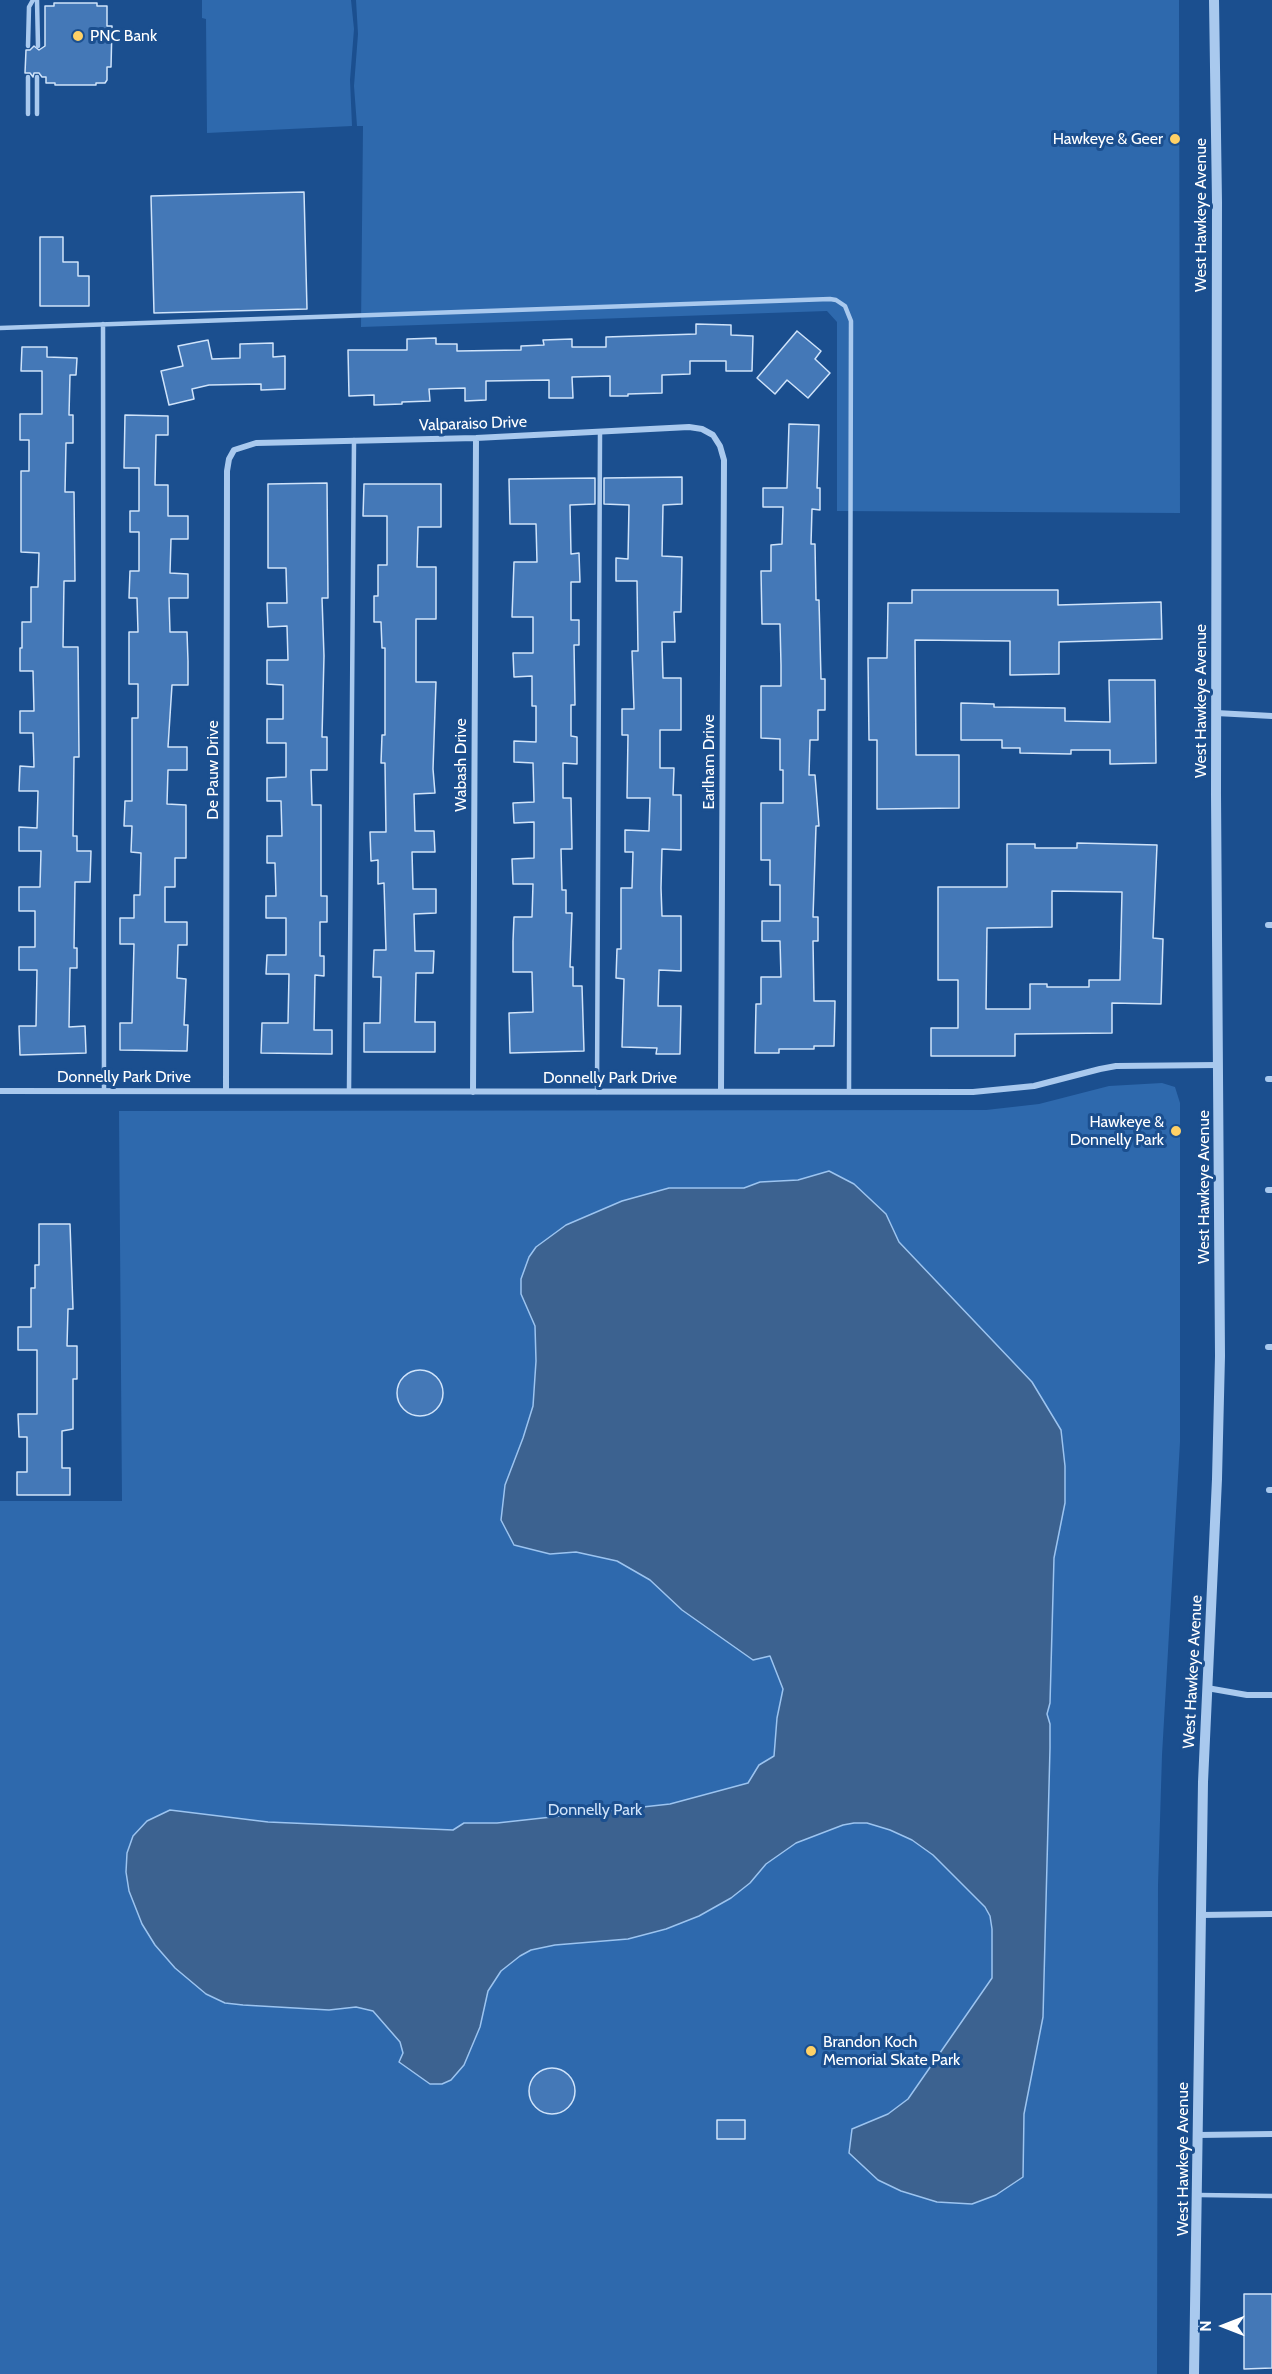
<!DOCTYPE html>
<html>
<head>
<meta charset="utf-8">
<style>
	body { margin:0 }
	#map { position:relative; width:1272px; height:2374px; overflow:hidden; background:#1b4f8f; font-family:Cabin,sans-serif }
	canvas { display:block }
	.north { position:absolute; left:1194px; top:2296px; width:60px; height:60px; -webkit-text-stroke:4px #1b4f8f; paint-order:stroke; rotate:270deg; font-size:16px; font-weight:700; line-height:24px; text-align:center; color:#fff }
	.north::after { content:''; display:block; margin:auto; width:21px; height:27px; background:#fff; clip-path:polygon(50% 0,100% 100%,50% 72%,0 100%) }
</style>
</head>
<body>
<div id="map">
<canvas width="1272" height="2374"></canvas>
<div class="north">N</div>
</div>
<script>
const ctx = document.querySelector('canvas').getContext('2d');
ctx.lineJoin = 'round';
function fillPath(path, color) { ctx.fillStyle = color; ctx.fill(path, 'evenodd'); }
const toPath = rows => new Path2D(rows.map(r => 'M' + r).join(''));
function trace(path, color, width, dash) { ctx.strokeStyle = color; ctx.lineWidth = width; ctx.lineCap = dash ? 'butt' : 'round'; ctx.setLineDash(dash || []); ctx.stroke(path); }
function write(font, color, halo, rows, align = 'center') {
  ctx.font = font + ' Cabin,sans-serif'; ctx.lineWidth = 6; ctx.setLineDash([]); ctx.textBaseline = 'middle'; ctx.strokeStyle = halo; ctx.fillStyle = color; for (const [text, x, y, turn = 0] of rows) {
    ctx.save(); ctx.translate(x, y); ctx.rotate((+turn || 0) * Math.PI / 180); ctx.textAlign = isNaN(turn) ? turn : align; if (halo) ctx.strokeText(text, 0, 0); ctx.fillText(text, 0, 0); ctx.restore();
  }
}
fillPath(toPath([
	[202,0,351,0,354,29,350,80,352,126,207,133,206,19,202,18],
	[356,0,1179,0,1180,513,837,511,837,322,827,311,361,327,363,126,357,126,354,86,358,34],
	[1162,1083,1175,1087,1180,1103,1180,1442,1162,1755,1158,1885,1157,2374,0,2374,0,1501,122,1501,119,1111,986,1110,1039,1104,1109,1086]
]), '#2e69ad');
const water = toPath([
	[829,1171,854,1184,886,1214,899,1242,1032,1382,1061,1430,1065,1466,1065,1503,1054,1558,1050,1703,1047,1714,1050,1724,1050,1748,1043,2017,1024,2114,1023,2177,996,2195,972,2204,937,2202,901,2191,878,2180,849,2153,852,2129,888,2114,908,2099,992,1978,992,1929,990,1916,985,1907,933,1855,912,1840,890,1830,867,1823,854,1823,843,1825,796,1843,766,1864,750,1883,731,1898,699,1916,666,1929,628,1939,555,1945,531,1950,520,1956,501,1971,488,1991,480,2027,464,2065,451,2080,442,2084,430,2084,399,2062,403,2053,400,2042,373,2011,356,2007,329,2010,243,2005,225,2003,206,1994,175,1968,155,1945,142,1924,129,1891,126,1872,127,1853,133,1836,147,1821,170,1810,268,1822,453,1830,464,1823,497,1823,670,1804,748,1783,759,1765,774,1756,777,1718,783,1689,770,1656,753,1660,682,1610,650,1580,617,1561,576,1552,550,1554,514,1545,501,1520,505,1485,523,1438,533,1406,536,1361,535,1326,521,1294,521,1279,529,1257,536,1247,566,1225,622,1201,669,1188,744,1188,760,1182,798,1180,829,1171]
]);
fillPath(water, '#3c6290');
trace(water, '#9cc4f0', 1.5);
const building = toPath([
	[54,3,97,3,97,6,107,6,107,26,112,26,111,67,107,67,107,80,105,83,96,83,96,85,55,85,55,83,46,83,46,77,42,77,39,73,34,73,33,77,30,73,25,73,26,50,30,50,34,46,39,50,45,46,45,6,54,6,54,3],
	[304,192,307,309,154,313,151,196,304,192],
	[40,237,63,237,63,262,78,262,78,276,89,276,89,306,40,306,40,237],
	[696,324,731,325,731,335,753,336,752,371,726,371,726,361,690,361,690,374,662,375,662,393,628,394,628,396,610,396,610,376,572,377,573,398,549,398,549,380,486,381,486,400,465,401,465,388,429,389,430,401,402,402,402,404,374,405,374,395,349,396,348,350,407,350,407,339,436,338,436,344,457,344,457,351,521,350,521,346,544,345,543,340,572,339,572,347,606,347,606,337,696,334,696,324],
	[797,331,821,351,815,359,830,373,808,398,787,380,775,394,757,378,797,331],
	[208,340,212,359,240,358,240,344,273,343,273,357,285,356,285,389,261,390,261,384,209,385,192,389,194,399,169,405,161,371,183,366,178,346,208,340],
	[22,347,47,347,47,357,77,358,76,375,70,375,69,415,73,415,73,443,66,443,65,492,74,492,75,581,64,581,63,647,78,647,79,757,74,757,73,836,77,836,77,851,91,851,90,882,75,882,74,948,77,948,77,968,70,968,69,1027,85,1026,86,1053,20,1055,19,1026,36,1026,37,970,19,970,19,947,35,947,35,911,19,911,19,887,40,887,41,851,19,851,19,827,37,828,38,791,19,791,20,766,34,767,33,733,20,733,20,711,34,711,33,671,20,671,20,648,22,648,22,622,31,622,31,587,38,587,39,553,21,552,21,471,29,471,29,440,20,440,20,414,42,414,42,371,21,371,22,347],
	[125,415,168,416,168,435,156,435,155,485,168,485,168,516,188,516,188,539,171,539,170,573,188,574,188,598,169,598,170,632,187,632,188,661,188,685,172,685,168,747,187,747,187,770,168,770,167,804,186,805,186,858,175,858,175,887,165,887,165,922,187,922,187,945,178,945,177,978,186,979,184,1025,188,1025,187,1051,120,1050,120,1023,132,1023,134,944,120,944,120,918,134,918,134,895,140,895,141,853,131,852,132,826,124,826,125,801,132,801,132,718,138,718,138,684,129,684,129,632,138,632,137,598,129,598,130,571,139,571,139,532,130,532,130,511,139,511,139,468,124,468,125,415],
	[789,424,819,425,817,488,820,488,820,510,812,509,811,544,815,544,816,600,819,600,821,679,825,679,825,710,818,710,818,740,810,740,809,775,815,775,819,826,816,826,813,917,818,917,818,941,813,941,814,1001,835,1001,834,1046,814,1046,814,1049,779,1049,779,1053,755,1053,756,1004,761,1004,761,977,781,977,780,941,762,941,762,921,780,921,780,885,770,885,770,860,761,860,761,803,783,803,783,770,780,770,780,739,761,738,761,686,781,686,781,665,780,624,762,624,761,571,771,571,771,545,782,544,783,507,763,507,763,488,787,488,789,424],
	[682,477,682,504,663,505,662,556,682,557,681,612,674,612,675,642,662,642,663,678,681,678,681,730,660,730,660,768,674,768,673,795,681,795,681,850,662,849,661,888,662,916,681,916,681,971,659,970,658,1006,681,1006,680,1054,656,1054,657,1048,622,1047,624,979,616,978,617,949,621,949,621,888,632,888,633,852,625,852,625,830,649,831,650,798,627,798,628,735,622,735,622,709,634,709,632,651,638,651,637,581,616,581,616,558,628,559,629,505,604,504,604,478,682,477],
	[595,478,595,504,570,505,571,554,579,553,580,582,571,582,571,620,579,620,579,645,574,645,575,705,571,705,571,736,577,737,577,764,563,763,563,798,571,798,572,849,561,849,562,890,566,890,566,913,572,913,570,967,573,967,573,986,582,986,584,1051,510,1053,509,1013,533,1012,532,972,513,972,513,941,514,917,532,917,533,884,513,884,512,859,534,858,534,822,514,823,513,803,534,802,533,763,514,762,514,741,536,742,536,706,532,706,532,676,514,677,513,653,533,653,533,617,512,617,514,562,537,562,536,524,510,524,509,479,595,478],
	[327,483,328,598,322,598,324,656,322,737,327,737,327,770,311,770,312,805,321,805,321,896,327,896,327,922,320,922,320,956,324,956,324,976,315,975,314,1030,332,1030,332,1054,261,1053,262,1023,288,1023,289,974,266,974,267,955,286,955,286,918,266,918,266,896,276,896,275,863,267,863,267,836,282,836,281,801,267,801,267,778,286,777,286,743,267,743,267,719,283,719,283,685,267,684,267,660,288,660,287,626,268,627,267,603,287,603,286,568,268,568,268,484,327,483],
	[364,484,441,484,441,527,418,527,417,567,436,567,436,619,416,619,416,682,436,682,433,769,435,793,414,794,415,831,434,831,435,852,412,852,413,889,436,889,436,913,414,914,415,951,434,951,433,973,416,973,415,1022,435,1022,435,1052,364,1052,364,1023,380,1023,381,977,373,977,374,950,386,950,384,883,378,884,378,860,371,861,370,832,386,832,385,763,381,763,382,735,385,735,385,648,382,648,381,622,374,622,374,596,378,596,378,565,387,565,387,516,363,516,364,484],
	[912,590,1058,590,1058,605,1161,602,1162,639,1059,642,1059,674,1010,675,1010,641,915,640,916,755,959,755,959,808,877,809,877,740,869,740,868,658,887,658,888,603,912,603,912,590],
	[1109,680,1155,680,1156,763,1110,764,1110,750,1071,750,1071,754,1020,753,1020,748,1002,748,1002,740,961,740,961,703,994,704,994,707,1065,708,1065,721,1110,722,1109,680],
	[1077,843,1157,845,1153,938,1163,939,1161,1004,1112,1003,1112,1033,1015,1034,1015,1056,931,1056,931,1028,958,1028,958,980,938,980,938,887,1007,887,1007,844,1035,844,1035,848,1077,848,1077,843],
	[1052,891,1122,892,1120,980,1089,980,1089,987,1047,987,1047,984,1030,984,1030,1009,986,1009,987,928,1052,927,1052,891],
	[39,1224,70,1224,73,1309,68,1309,67,1346,77,1346,77,1379,73,1379,73,1429,62,1431,62,1468,70,1468,70,1495,17,1495,17,1472,27,1472,27,1437,19,1437,18,1414,37,1414,37,1350,18,1350,18,1327,31,1327,31,1288,35,1288,35,1265,39,1265,39,1224],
	'397 1393a23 23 0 1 1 46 0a23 23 0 1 1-46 0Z',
	'529 2091a23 23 0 1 1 46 0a23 23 0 1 1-46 0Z',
	[717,2120,745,2120,745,2139,717,2139,717,2120],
	[1244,2294,1272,2294,1272,2368,1244,2369,1244,2294]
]);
fillPath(building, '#4478b7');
trace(building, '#cfe3fa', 1.5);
trace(toPath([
	[37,0,38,46],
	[28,46,29,7,33,0],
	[37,77,37,114],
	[28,114,28,77],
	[103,324,104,1091],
	[0,328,830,299,836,300,845,306,851,321,849,1092],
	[349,1091,354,440],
	[597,1092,600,433],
	[1199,2195,1272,2196]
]), '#a9c9ee', 4.5);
trace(toPath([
	[1216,713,1272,716],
	[1268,925,1272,925],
	[1268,1079,1272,1079],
	[0,1091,973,1092,1034,1086,1100,1069,1116,1066,1218,1065],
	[226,1091,227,471,229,459,234,450,256,443,476,438,689,427,702,429,713,435,720,446,724,460,721,1091],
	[473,1092,476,438],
	[1268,1190,1272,1190],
	[1268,1347,1272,1347],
	[1269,1490,1272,1490],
	[1207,1688,1247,1695,1272,1695],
	[1201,1915,1272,1914],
	[1198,2135,1272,2134]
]), '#a9c9ee', 6);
trace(toPath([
	[1194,2374,1203,1782,1217,1479,1220,1356,1216,794,1217,202,1214,0]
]), '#a9c9ee', 10);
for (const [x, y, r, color] of [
	[78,36,6,"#ffd166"],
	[1175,139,6,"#ffd166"],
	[1176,1131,6,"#ffd166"],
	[811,2051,6,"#ffd166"]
]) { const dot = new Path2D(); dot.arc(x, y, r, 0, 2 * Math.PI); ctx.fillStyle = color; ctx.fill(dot); trace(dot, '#1b4f8f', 2); }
write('16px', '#fff', '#1b4f8f', [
	["PNC Bank",90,36],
	["Hawkeye & Geer",1163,139,"right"],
	["Hawkeye &",1164,1122,"right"],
	["Donnelly Park",1164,1140,"right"],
	["Brandon Koch",823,2042],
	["Memorial Skate Park",823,2060]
], 'left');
write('16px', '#fff', '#1b4f8f', [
	["West Hawkeye Avenue",1201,215,-90],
	["Valparaiso Drive",473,424,-2],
	["West Hawkeye Avenue",1201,701,-90],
	["Earlham Drive",709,762,-90],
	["Wabash Drive",461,765,-90],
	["De Pauw Drive",213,770,-90],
	["Donnelly Park Drive",124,1077],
	["Donnelly Park Drive",610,1078],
	["West Hawkeye Avenue",1204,1187,-90],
	["West Hawkeye Avenue",1193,1672,-87],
	["West Hawkeye Avenue",1183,2159,-90]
]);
write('16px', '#cfe3fa', '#1b4f8f', [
	["Donnelly Park",595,1810]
]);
</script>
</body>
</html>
